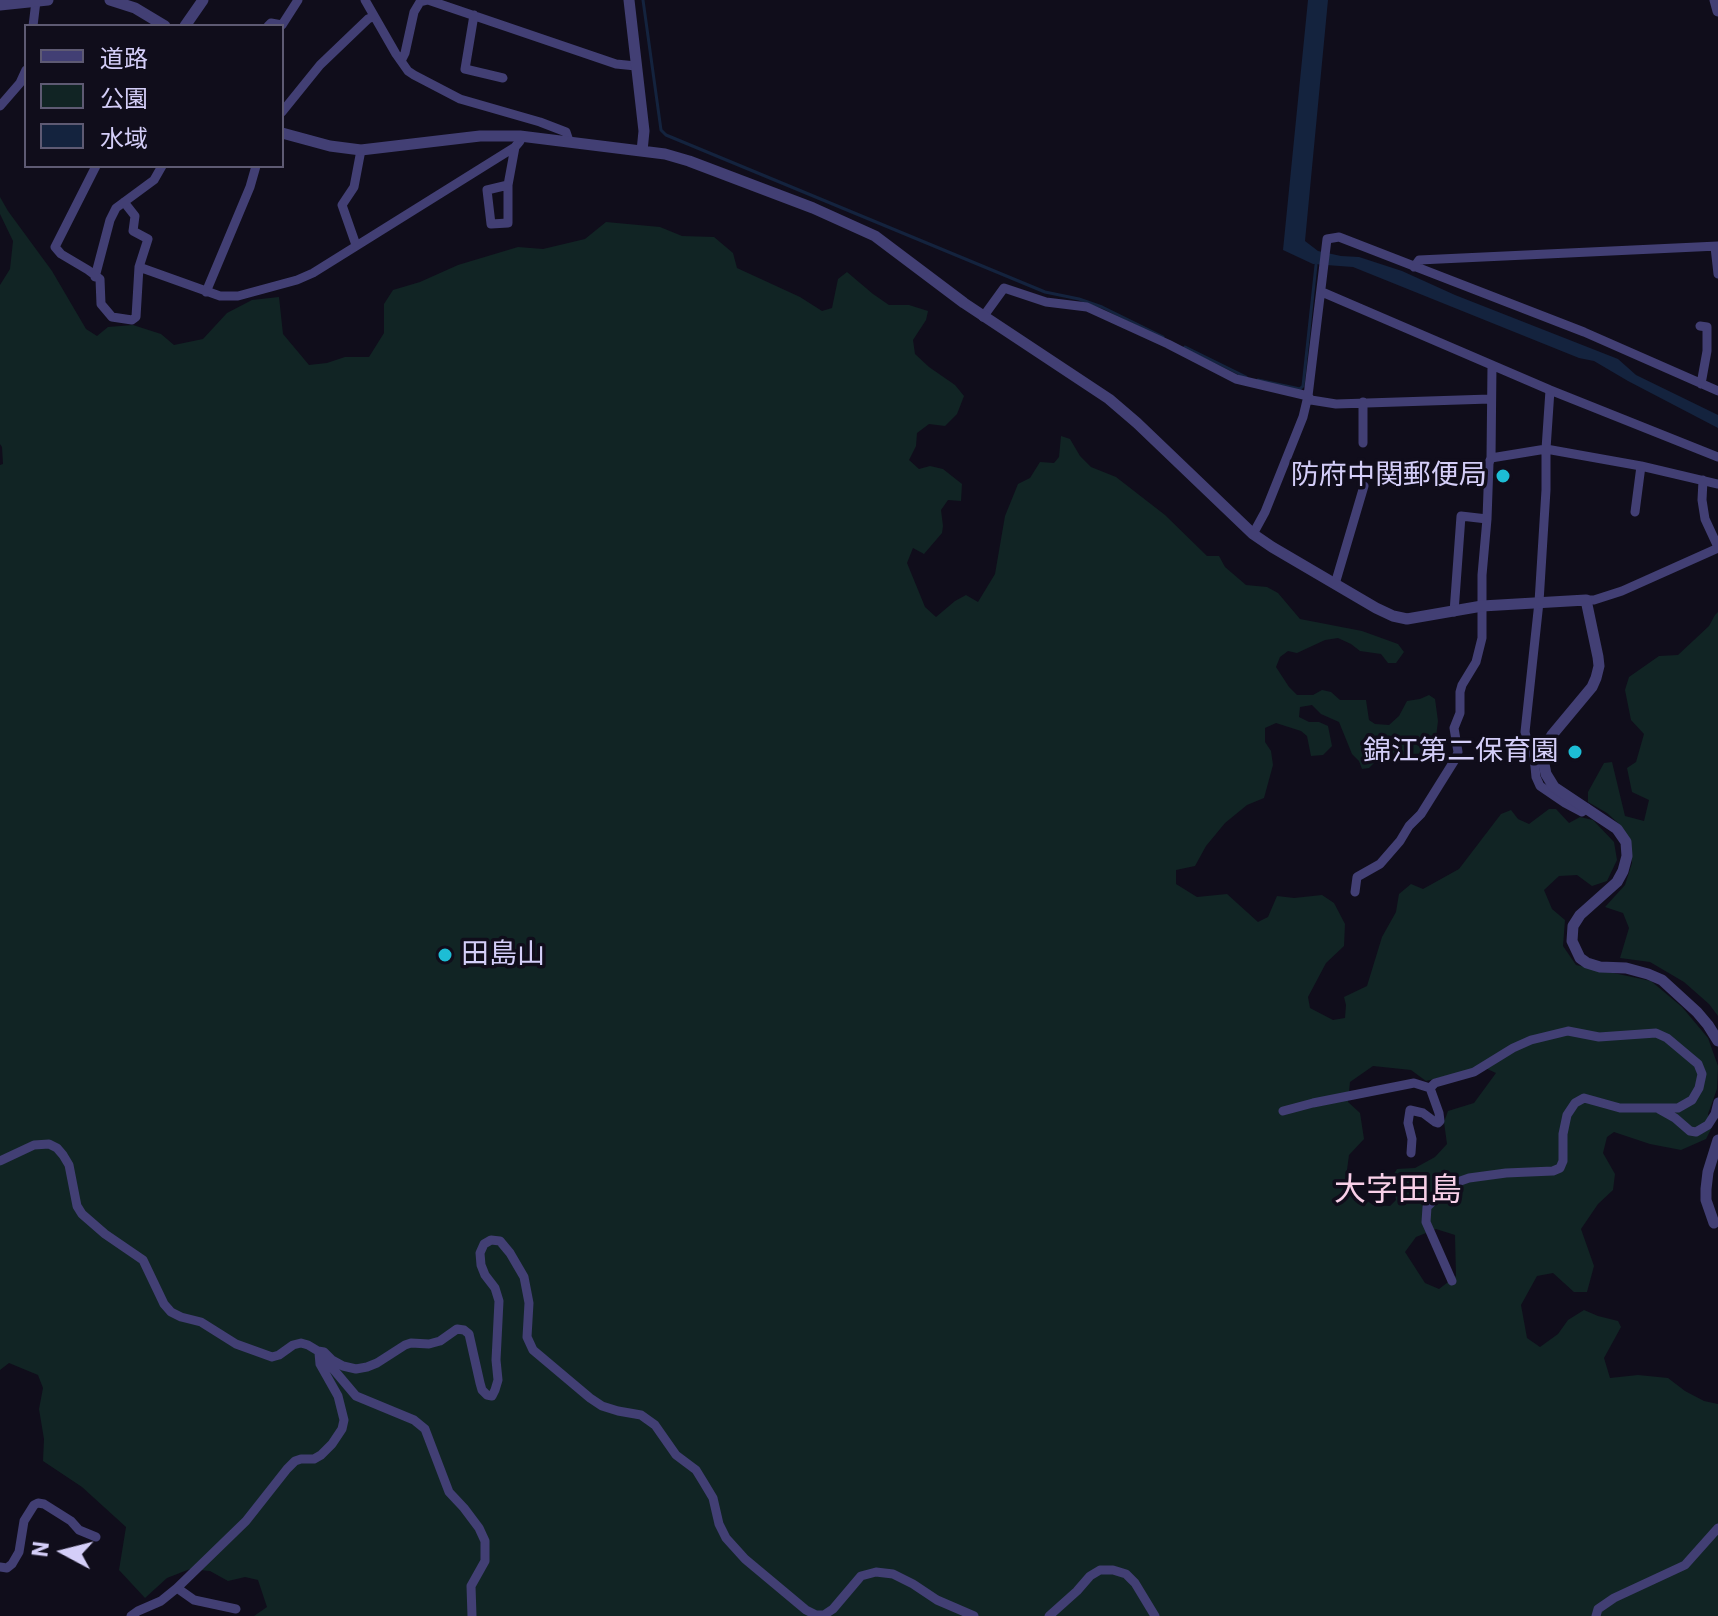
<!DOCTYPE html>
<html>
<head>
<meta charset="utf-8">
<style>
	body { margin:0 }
	#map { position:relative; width:1718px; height:1616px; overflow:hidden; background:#100d1b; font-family:"IBM Plex Sans","Noto Sans JP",sans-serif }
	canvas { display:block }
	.legend { position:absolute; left:24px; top:24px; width:260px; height:144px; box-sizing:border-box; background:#100d1b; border:2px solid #5e5a73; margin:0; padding:10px 14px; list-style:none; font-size:24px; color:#d4cef8 }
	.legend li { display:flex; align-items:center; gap:16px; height:40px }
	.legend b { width:40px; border:2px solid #5e5a73 }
	.north { position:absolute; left:24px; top:1512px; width:80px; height:80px; -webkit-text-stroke:6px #100d1b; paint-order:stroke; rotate:277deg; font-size:22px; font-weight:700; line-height:32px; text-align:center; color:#d4cef8 }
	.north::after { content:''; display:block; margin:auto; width:28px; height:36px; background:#d4cef8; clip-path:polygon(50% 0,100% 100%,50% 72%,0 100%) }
</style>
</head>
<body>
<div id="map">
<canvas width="1718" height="1616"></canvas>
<ul class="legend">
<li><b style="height:10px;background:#423f74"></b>道路</li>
<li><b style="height:22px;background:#112424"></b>公園</li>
<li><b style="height:22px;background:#14233e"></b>水域</li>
</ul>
<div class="north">N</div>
</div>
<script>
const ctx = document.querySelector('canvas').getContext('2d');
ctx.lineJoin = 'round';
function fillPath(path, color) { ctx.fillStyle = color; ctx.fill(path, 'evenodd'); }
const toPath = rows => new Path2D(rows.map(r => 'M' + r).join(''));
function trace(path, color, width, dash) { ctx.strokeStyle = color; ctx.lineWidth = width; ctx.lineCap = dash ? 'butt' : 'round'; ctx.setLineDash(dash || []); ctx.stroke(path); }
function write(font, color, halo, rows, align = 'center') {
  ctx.font = font + ' "IBM Plex Sans","Noto Sans JP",sans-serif'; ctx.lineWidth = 7; ctx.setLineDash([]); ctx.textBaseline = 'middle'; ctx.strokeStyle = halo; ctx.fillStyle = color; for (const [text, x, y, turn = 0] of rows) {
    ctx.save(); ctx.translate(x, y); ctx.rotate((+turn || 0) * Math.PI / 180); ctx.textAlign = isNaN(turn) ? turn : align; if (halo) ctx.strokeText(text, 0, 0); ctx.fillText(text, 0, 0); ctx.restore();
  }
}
fillPath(toPath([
	[0,197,8,211,52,271,86,329,97,336,108,327,133,325,161,334,174,345,203,339,227,313,252,300,279,297,283,334,309,365,327,363,345,357,369,357,384,333,384,304,393,290,420,282,458,265,518,247,543,249,585,239,606,222,660,227,682,236,714,237,733,253,737,268,800,297,822,311,832,308,838,279,847,272,873,294,889,305,909,305,928,311,926,320,913,340,915,354,929,367,955,385,964,396,957,414,945,426,929,424,917,433,916,446,909,460,919,469,930,466,943,469,962,484,961,501,948,500,941,510,943,526,942,533,924,554,913,548,907,563,925,607,936,617,955,601,966,595,978,602,995,574,1005,516,1018,484,1030,478,1040,462,1054,463,1059,457,1061,436,1070,439,1080,456,1091,467,1116,477,1165,515,1207,556,1219,556,1225,567,1246,585,1267,587,1278,593,1300,619,1362,631,1398,644,1404,652,1396,663,1388,663,1381,654,1360,651,1351,644,1338,638,1325,640,1297,653,1288,651,1280,657,1276,667,1289,687,1297,695,1313,695,1322,690,1331,692,1340,700,1366,700,1369,720,1375,724,1389,725,1399,716,1407,701,1420,699,1429,695,1435,699,1438,721,1434,753,1410,754,1396,763,1387,757,1378,759,1369,768,1362,769,1359,761,1352,754,1339,722,1321,714,1312,705,1300,707,1299,717,1309,722,1319,722,1328,726,1332,746,1323,755,1311,756,1307,736,1301,731,1276,723,1265,728,1265,742,1271,751,1273,765,1264,798,1247,805,1225,823,1206,846,1195,866,1176,870,1176,884,1197,897,1227,894,1258,922,1268,917,1277,896,1294,898,1322,895,1334,903,1345,924,1344,946,1326,963,1308,997,1310,1008,1333,1020,1345,1018,1346,1005,1344,997,1367,986,1382,937,1396,912,1399,894,1411,884,1423,889,1459,869,1501,814,1511,810,1518,819,1529,824,1549,809,1556,809,1569,823,1580,817,1593,820,1614,842,1617,860,1607,881,1592,886,1577,875,1559,876,1544,890,1552,909,1565,920,1563,946,1576,965,1651,981,1682,1007,1708,1038,1718,1066,1717,1089,1708,1114,1712,1127,1706,1139,1681,1150,1650,1144,1614,1132,1607,1137,1603,1153,1615,1174,1613,1190,1598,1204,1581,1229,1594,1266,1587,1292,1574,1292,1553,1273,1537,1276,1521,1305,1527,1338,1540,1347,1558,1334,1568,1320,1584,1310,1598,1316,1618,1321,1621,1327,1604,1358,1610,1378,1638,1375,1668,1378,1685,1391,1704,1401,1718,1404,1718,1616,254,1616,267,1607,258,1580,245,1577,228,1581,210,1571,190,1569,167,1578,145,1598,119,1570,126,1527,82,1487,43,1461,44,1439,39,1409,43,1388,38,1375,9,1363,0,1370,0,465,3,464,2,447,0,444,0,285,10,269,13,241,0,214],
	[1373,1066,1411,1070,1426,1081,1483,1067,1496,1073,1474,1103,1448,1111,1444,1122,1447,1144,1435,1157,1415,1168,1397,1169,1392,1177,1396,1200,1390,1206,1373,1205,1345,1185,1349,1155,1364,1139,1360,1113,1348,1102,1350,1082],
	[1436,1229,1455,1235,1456,1276,1439,1289,1425,1283,1405,1252,1416,1237],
	[1718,612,1718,1016,1709,1004,1684,982,1650,962,1620,958,1629,928,1623,913,1605,907,1625,885,1632,863,1629,839,1618,823,1607,813,1588,802,1588,792,1604,763,1612,762,1625,816,1644,821,1649,800,1632,792,1627,768,1636,762,1644,734,1631,720,1625,690,1629,677,1659,656,1678,655,1709,626,1715,615]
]), '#112424');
fillPath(toPath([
	[1308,0,1328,0,1305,241,1318,251,1341,256,1359,257,1402,271,1455,295,1618,359,1636,375,1718,415,1718,428,1628,381,1594,361,1579,358,1353,267,1313,264,1283,250]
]), '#14233e');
trace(toPath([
	[643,0,661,130,666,135,1045,292,1079,299,1102,307,1163,337],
	[1185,347,1246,377],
	[1258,380,1300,389,1303,386,1316,265]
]), '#14233e', 3);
trace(toPath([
	[365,0,396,54,408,71,414,75,460,99,540,122,566,132,569,141],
	[474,15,465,69,503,78],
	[33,26,36,1],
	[268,26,271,23,282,25,298,0],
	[401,61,405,53,414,12,420,2,428,0,616,64,636,66],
	[0,106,20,83,26,70],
	[282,112,320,65,368,19,374,16],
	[96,166,55,247,61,254,88,270,100,279,101,304,112,317,132,320,136,317,139,267,220,296,238,296,297,280,313,273,515,147,520,141,520,136],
	[508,185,487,190,491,224,508,223,508,185,515,147],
	[124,202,135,216,133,231,148,239,139,267],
	[356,245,342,205,354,187,361,150],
	[1715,247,1718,274],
	[1414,267,1419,260,1718,246],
	[95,277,110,220,116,208,154,180,162,166],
	[206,292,250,187,256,166],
	[1322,292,1550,390,1718,457],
	[983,317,1004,288,1046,302,1087,307,1168,344,1236,379,1308,396,1311,400,1336,404,1490,399],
	[1700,326,1707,327,1707,351,1701,384],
	[1550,390,1546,449,1546,490,1539,602,1525,732,1528,745,1534,756,1536,777,1540,786,1565,803,1582,812,1587,808],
	[1363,443,1363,402],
	[1491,458,1546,449,1641,466,1718,484],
	[1703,480,1702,500,1705,519,1718,547],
	[1448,481,1488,480],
	[1635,512,1641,466],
	[1253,534,1265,512,1303,417,1308,396,1327,239,1339,237,1584,332,1718,391],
	[1335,584,1364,486],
	[1586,600,1594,600,1622,591,1718,548],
	[1454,612,1461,516,1487,519],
	[1355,892,1357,877,1380,864,1400,841,1409,826,1421,814,1456,758,1458,752,1454,728,1460,713,1460,692,1462,685,1476,662,1482,638,1482,575,1487,519,1489,463,1491,458,1492,365],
	[1430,1088,1435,1083,1474,1072,1513,1048,1531,1040,1568,1031,1599,1037,1656,1033,1667,1038,1698,1064,1702,1074,1699,1088,1692,1100,1678,1108,1620,1108,1584,1098,1575,1103,1567,1115,1563,1134,1563,1161,1560,1168,1553,1171,1506,1173,1469,1178,1449,1185,1427,1207,1426,1222,1452,1281],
	[1659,1109,1675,1118,1690,1131,1696,1132,1708,1125,1715,1114,1718,1102],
	[1283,1111,1313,1103,1414,1083,1430,1088,1439,1113,1440,1121,1438,1123,1435,1122,1423,1113,1410,1110,1408,1123,1412,1139,1411,1153],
	[0,1161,34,1145,49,1144,57,1148,63,1155,69,1165,77,1206,82,1214,105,1234,143,1260,164,1304,171,1312,181,1317,201,1322,236,1344,272,1357,279,1355,293,1345,301,1343,308,1345,318,1351,324,1352,332,1360,343,1366,356,1369,367,1367,377,1363,405,1345,411,1343,429,1344,440,1341,457,1329,464,1330,469,1334,480,1383,482,1390,487,1395,492,1396,495,1390,498,1380,496,1360,499,1301,495,1288,485,1275,481,1265,480,1253,484,1244,491,1240,500,1241,510,1253,524,1277,529,1303,527,1337,533,1350,590,1398,602,1406,618,1411,641,1415,655,1425,676,1455,696,1470,704,1483,713,1498,719,1524,726,1538,745,1559,806,1610,816,1615,824,1615,833,1609,861,1576,876,1572,893,1574,913,1584,937,1600,974,1616],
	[323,1357,356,1396,414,1420,425,1429,449,1492,464,1508,479,1528,485,1541,485,1561,471,1586,472,1616],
	[0,1567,7,1568,12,1564,19,1552,24,1521,34,1505,38,1503,44,1504,71,1521,79,1530,96,1537],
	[177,1588,194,1600,236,1609],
	[131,1616,138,1611,161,1601,177,1588,246,1521,287,1469,295,1461,301,1459,314,1459,321,1455,332,1444,342,1429,344,1420,338,1396,320,1364,319,1353],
	[1049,1616,1077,1591,1090,1576,1100,1570,1113,1570,1126,1574,1135,1583,1155,1616],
	[1596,1616,1598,1609,1614,1598,1685,1565,1718,1528]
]), '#423f74', 9);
trace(toPath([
	[110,0,135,8,165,26],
	[629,0,644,131,642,151],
	[1715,0,1718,11],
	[0,5,48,0],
	[185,26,203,0],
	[282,133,330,146,361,150,480,136,520,136,665,154,689,161,813,208,875,236,964,303,1109,399,1137,423,1253,534,1272,547,1376,608,1393,616,1407,619,1482,606,1586,600,1598,657,1599,666,1596,678,1592,687,1552,735,1545,747,1543,759,1546,774,1554,787,1617,829,1626,842,1627,856,1623,871,1617,882,1580,915,1573,926,1572,941,1580,958,1587,963,1600,967,1626,968,1648,974,1662,980,1697,1012,1708,1025,1718,1041],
	[1714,1223,1706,1200,1706,1189,1708,1172,1718,1140]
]), '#423f74', 11);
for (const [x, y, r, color] of [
	[1503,476,8,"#1dbdd5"],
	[1575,752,8,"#1dbdd5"],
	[445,955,8,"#1dbdd5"]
]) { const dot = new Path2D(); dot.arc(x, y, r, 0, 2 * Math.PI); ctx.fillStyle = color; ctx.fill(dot); trace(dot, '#100d1b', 3); }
write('28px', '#d4cef8', '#100d1b', [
	["防府中関郵便局",1487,476],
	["錦江第二保育園",1559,752],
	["田島山",461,955,"left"]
], 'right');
write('32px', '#f9d0e8', '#100d1b', [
	["大字田島",1398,1191]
]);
</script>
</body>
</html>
